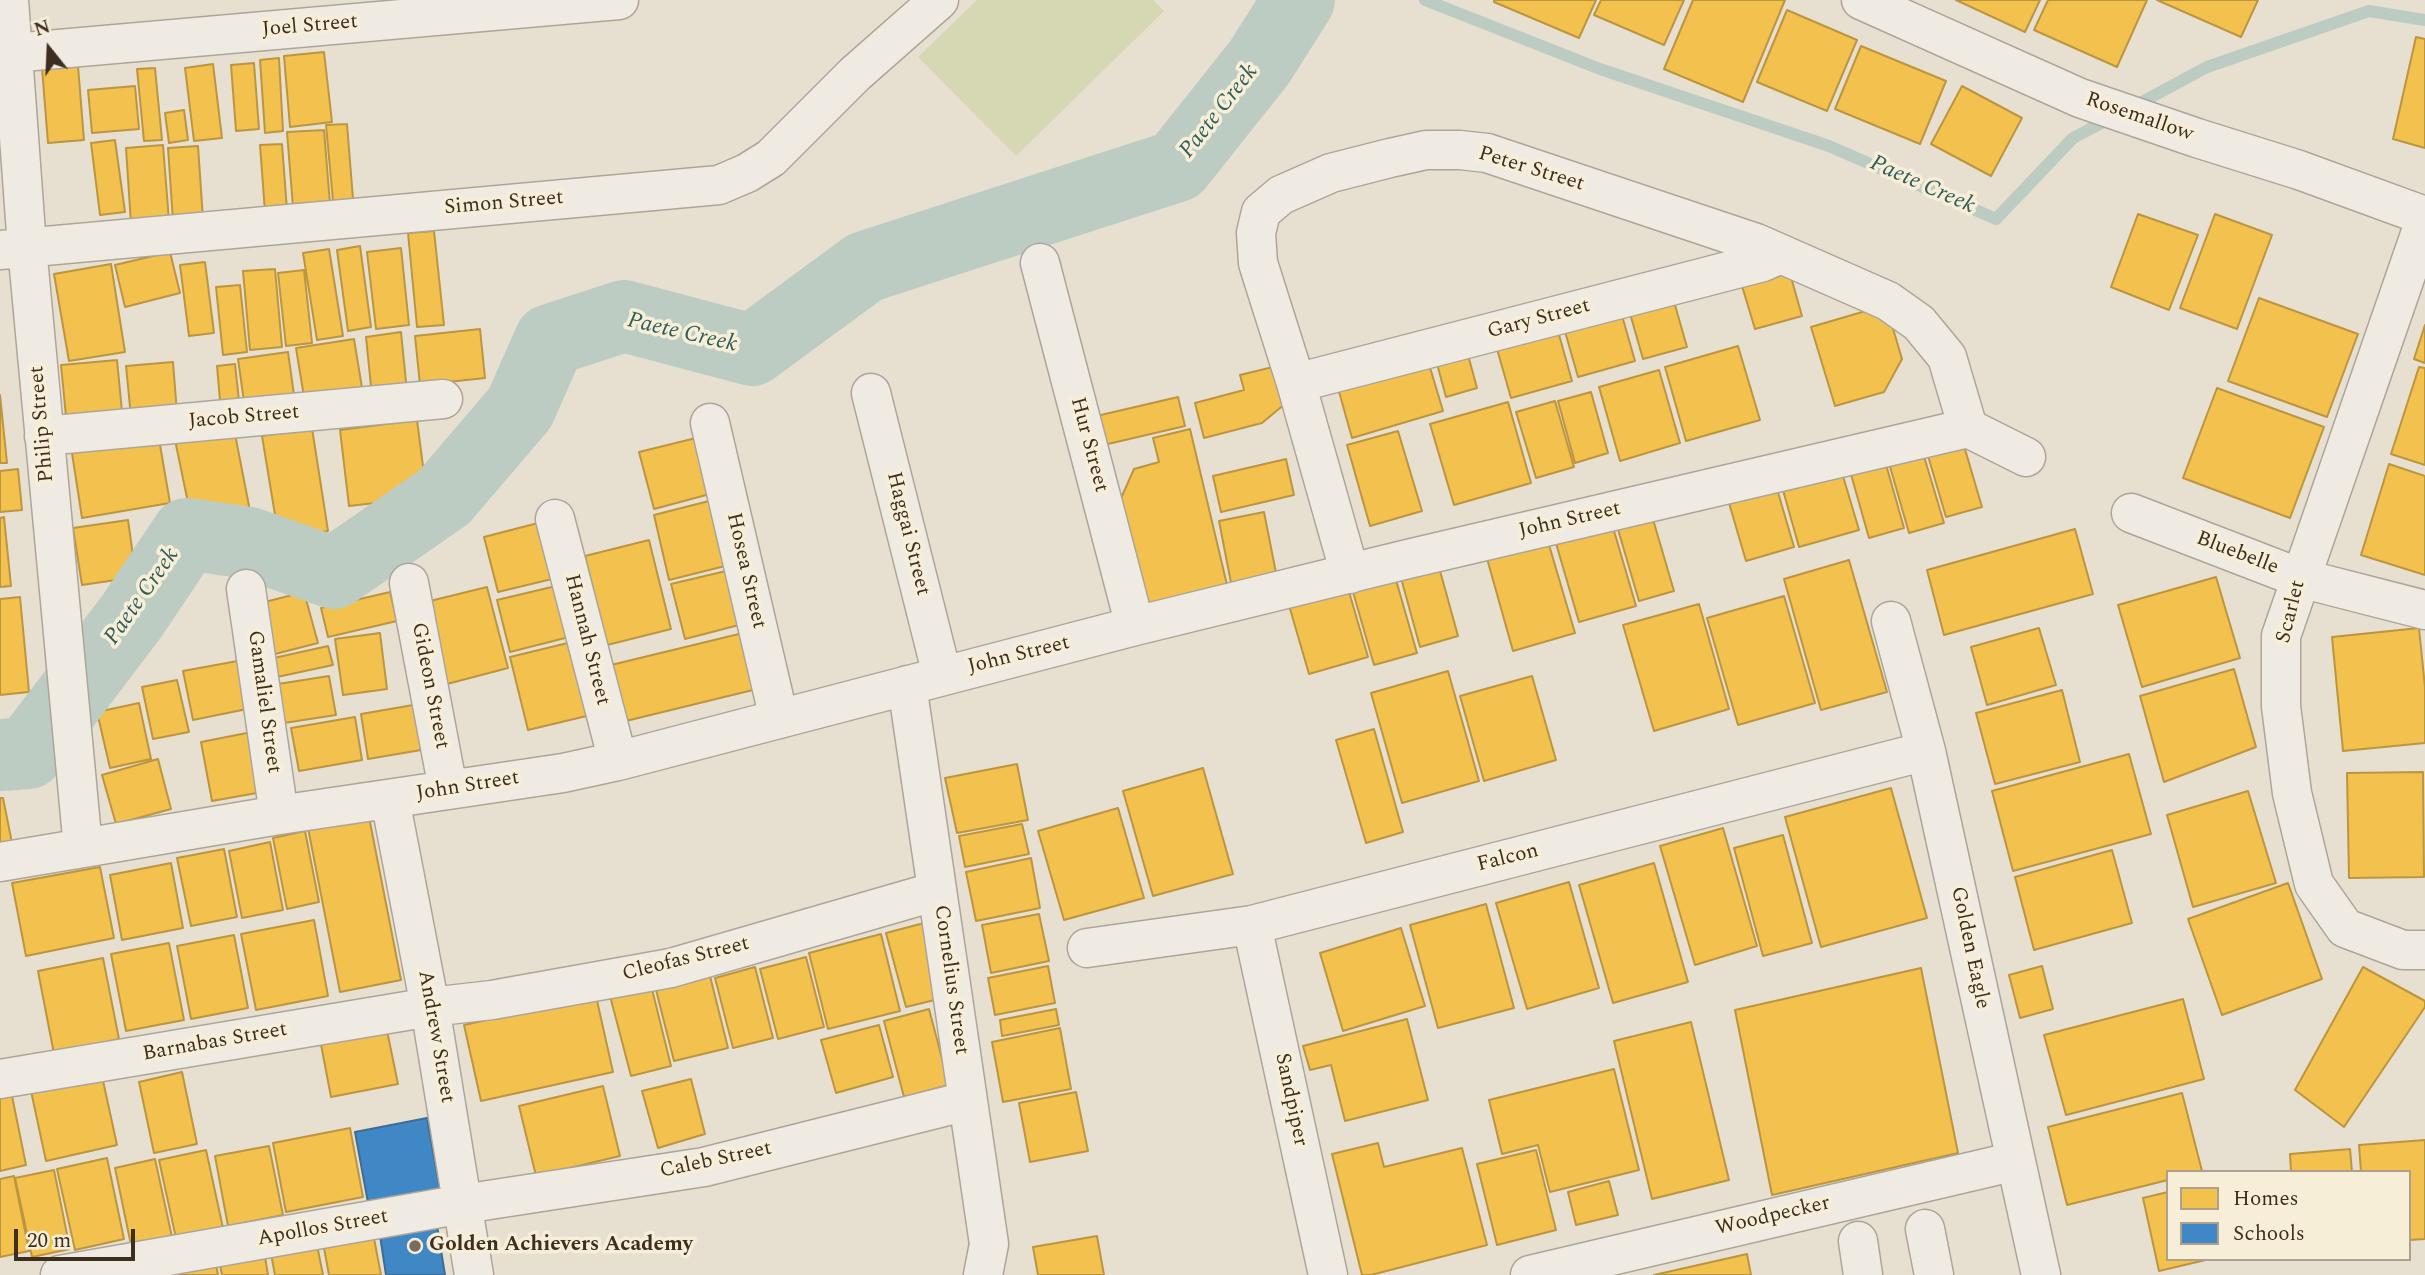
<!DOCTYPE html>
<html>
<head>
<meta charset="utf-8">
<style>
	body { margin:0 }
	#map { position:relative; width:2425px; height:1275px; overflow:hidden; background:#e7e0d1; font-family:Spectral,serif }
	canvas { display:block }
	.legend { position:absolute; left:2166px; top:1170px; width:245px; height:91px; box-sizing:border-box; background:#f7eed8; border:2px solid #ada18e; margin:0; padding:9px 12px; list-style:none; font-size:21px; color:#3d2e20 }
	.legend li { display:flex; align-items:center; gap:14px; height:35px }
	.legend b { width:35px; border:2px solid #ada18e }
	.north { position:absolute; left:14px; top:14px; width:70px; height:70px; -webkit-text-stroke:5px #f7eed8; paint-order:stroke; rotate:342deg; font-size:19px; font-weight:700; line-height:28px; text-align:center; color:#3d2e20 }
	.north::after { content:''; display:block; margin:auto; width:24px; height:32px; background:#3d2e20; clip-path:polygon(50% 0,100% 100%,50% 72%,0 100%) }
	.scale { position:absolute; left:14px; top:1229px; width:121px; height:32px; box-sizing:border-box; border:4px solid #3d2e20; border-top:0; padding-left:9px; font-size:21px; line-height:24px; white-space:nowrap; color:#3d2e20; -webkit-text-stroke:5px #f7eed8; paint-order:stroke }
</style>
</head>
<body>
<div id="map">
<canvas width="2425" height="1275"></canvas>
<ul class="legend">
<li><b style="height:19px;background:#f2c14e"></b>Homes</li>
<li><b style="height:19px;background:#3f88c5"></b>Schools</li>
</ul>
<div class="north">N</div>
<div class="scale">20 m</div>
</div>
<script>
const ctx = document.querySelector('canvas').getContext('2d');
ctx.lineJoin = 'round';
function fillPath(path, color) { ctx.fillStyle = color; ctx.fill(path, 'evenodd'); }
const toPath = rows => new Path2D(rows.map(r => 'M' + r).join(''));
function trace(path, color, width, dash) { ctx.strokeStyle = color; ctx.lineWidth = width; ctx.lineCap = dash ? 'butt' : 'round'; ctx.setLineDash(dash || []); ctx.stroke(path); }
function write(font, color, halo, rows, align = 'center') {
  ctx.font = font + ' Spectral,serif'; ctx.lineWidth = 7; ctx.setLineDash([]); ctx.textBaseline = 'middle'; ctx.strokeStyle = halo; ctx.fillStyle = color; for (const [text, x, y, turn = 0] of rows) {
    ctx.save(); ctx.translate(x, y); ctx.rotate((+turn || 0) * Math.PI / 180); ctx.textAlign = isNaN(turn) ? turn : align; if (halo) ctx.strokeText(text, 0, 0); ctx.fillText(text, 0, 0); ctx.restore();
  }
}
fillPath(toPath([
	[977,0,1153,0,1164,11,1016,156,918,57]
]), '#d6d7b3');
const homes = toPath([
	[1494,0,1596,0,1579,38,1494,2,1494,0],
	[1601,0,1684,0,1664,45,1594,15,1601,0],
	[1693,0,1785,0,1743,102,1664,69,1693,0],
	[1956,0,2040,0,2025,32,1956,0],
	[2048,0,2147,0,2117,67,2034,30,2048,0],
	[2157,0,2258,0,2241,37,2157,0],
	[1787,10,1857,40,1827,111,1757,82,1787,10],
	[2416,37,2425,39,2425,148,2393,139,2416,37],
	[1861,46,1946,81,1920,144,1835,109,1861,46],
	[324,52,332,122,290,127,284,56,324,52],
	[279,58,283,131,265,133,260,60,279,58],
	[254,63,259,129,236,131,231,65,254,63],
	[213,64,222,138,194,141,185,68,213,64],
	[78,66,84,140,48,143,42,68,78,66],
	[155,68,162,140,144,141,137,69,155,68],
	[135,86,139,129,92,133,88,90,135,86],
	[1962,86,2022,118,1991,176,1931,144,1962,86],
	[184,110,188,140,169,143,165,113,184,110],
	[347,124,353,199,333,201,326,125,347,124],
	[324,130,330,204,293,207,287,132,324,130],
	[115,140,125,212,100,215,91,143,115,140],
	[282,144,287,210,265,212,260,145,282,144],
	[163,145,169,221,131,224,126,148,163,145],
	[198,146,203,219,173,221,168,148,198,146],
	[2138,214,2198,235,2169,310,2111,287,2138,214],
	[2215,214,2272,235,2237,329,2180,308,2215,214],
	[434,231,444,325,417,327,408,233,434,231],
	[360,246,371,327,348,331,337,250,360,246],
	[401,248,409,325,376,329,367,252,401,248],
	[329,249,343,336,317,340,303,253,329,249],
	[170,252,180,293,125,307,115,265,170,252],
	[205,262,214,333,189,336,180,265,205,262],
	[1787,263,1802,316,1755,329,1739,276,1787,263],
	[111,264,125,352,69,361,54,274,111,264],
	[275,269,282,347,250,350,243,271,275,269],
	[304,270,312,343,286,346,278,273,304,270],
	[240,285,247,352,223,355,216,287,240,285],
	[1671,291,1687,347,1643,359,1627,303,1671,291],
	[2259,298,2358,334,2327,417,2228,381,2259,298],
	[1619,305,1635,361,1578,377,1562,321,1619,305],
	[1886,305,1902,359,1884,392,1835,406,1811,327,1886,305],
	[1556,324,1572,381,1511,398,1495,342,1556,324],
	[2425,325,2425,363,2414,359,2425,325],
	[480,329,485,378,420,385,415,336,480,329],
	[401,332,407,392,372,396,366,337,401,332],
	[354,339,363,394,305,403,296,348,354,339],
	[1464,340,1477,388,1446,397,1433,349,1464,340],
	[1738,346,1760,420,1686,441,1665,367,1738,346],
	[288,352,295,402,245,409,238,359,288,352],
	[1426,354,1443,411,1352,438,1336,381,1426,354],
	[117,360,123,422,67,427,61,365,117,360],
	[173,362,177,413,131,417,126,366,173,362],
	[235,364,240,410,221,412,217,366,235,364],
	[1277,366,1286,403,1262,423,1204,438,1195,403,1244,390,1240,375,1277,366],
	[2419,367,2425,368,2425,465,2391,454,2419,367],
	[1659,370,1680,443,1620,461,1599,387,1659,370],
	[2217,388,2324,427,2290,518,2183,478,2217,388],
	[1591,392,1608,453,1575,463,1558,401,1591,392],
	[0,395,7,463,0,463,0,395],
	[1178,397,1185,426,1095,447,1088,418,1178,397],
	[1555,401,1574,467,1536,478,1516,412,1555,401],
	[1508,402,1531,483,1454,505,1430,424,1508,402],
	[417,420,427,497,349,506,340,430,417,420],
	[312,428,328,531,279,539,262,436,312,428],
	[234,429,250,511,192,522,175,440,234,429],
	[1190,429,1228,589,1142,609,1118,505,1134,469,1159,462,1153,438,1190,429],
	[1398,431,1422,511,1370,526,1347,445,1398,431],
	[696,438,710,494,654,509,639,452,696,438],
	[159,439,170,503,82,518,72,453,159,439],
	[1962,439,1982,507,1946,517,1926,449,1962,439],
	[1923,453,1944,523,1909,533,1889,463,1923,453],
	[1286,459,1294,495,1221,512,1213,476,1286,459],
	[1885,461,1904,528,1869,538,1850,471,1885,461],
	[2389,464,2425,476,2425,575,2361,555,2389,464],
	[1840,466,1859,530,1799,547,1781,483,1840,466],
	[18,469,22,510,0,512,0,471,18,469],
	[1777,489,1794,547,1746,561,1729,503,1777,489],
	[709,501,725,566,669,580,654,515,709,501],
	[1264,512,1277,578,1232,588,1219,521,1264,512],
	[1652,516,1674,591,1639,601,1617,526,1652,516],
	[4,517,11,586,0,587,0,518,4,517],
	[1610,517,1636,606,1579,622,1553,533,1610,517],
	[128,520,136,577,82,585,73,528,128,520],
	[538,523,552,579,498,592,484,537,538,523],
	[2075,529,2093,594,1944,635,1927,570,2075,529],
	[1547,538,1575,633,1513,651,1486,555,1547,538],
	[649,540,671,629,607,645,585,556,649,540],
	[1849,560,1887,692,1821,710,1784,579,1849,560],
	[1439,567,1458,636,1420,647,1401,578,1439,567],
	[726,571,739,625,685,639,671,584,726,571],
	[2216,577,2240,658,2142,687,2118,605,2216,577],
	[1345,578,1368,657,1309,674,1286,595,1345,578],
	[1396,580,1417,653,1374,665,1353,592,1396,580],
	[556,586,569,637,510,652,497,600,556,586],
	[487,587,508,668,447,684,426,602,487,587],
	[304,592,318,643,275,654,261,603,304,592],
	[390,592,397,621,328,637,321,608,390,592],
	[1784,596,1815,703,1738,725,1707,618,1784,596],
	[20,597,29,692,0,695,0,599,20,597],
	[1699,604,1729,709,1654,731,1623,625,1699,604],
	[2039,628,2056,685,1987,705,1971,647,2039,628],
	[2419,628,2425,687,2425,743,2343,751,2332,637,2419,628],
	[380,633,387,689,343,695,335,639,380,633],
	[743,633,757,689,626,721,611,665,743,633],
	[576,641,595,714,528,730,510,657,576,641],
	[328,646,333,665,277,677,274,658,328,646],
	[243,660,252,708,193,720,183,671,243,660],
	[2234,669,2256,747,2164,782,2140,696,2234,669],
	[1448,671,1479,781,1402,803,1371,693,1448,671],
	[329,676,336,715,284,723,278,684,329,676],
	[1532,676,1556,760,1484,781,1460,696,1532,676],
	[177,680,189,732,153,739,142,687,177,680],
	[2062,690,2080,762,1995,784,1976,713,2062,690],
	[139,703,151,759,110,768,97,712,139,703],
	[419,704,427,749,368,759,361,714,419,704],
	[355,717,362,760,299,771,291,728,355,717],
	[1374,729,1403,832,1366,843,1336,740,1374,729],
	[257,731,268,791,212,801,201,742,257,731],
	[2129,754,2151,834,2013,871,1992,791,2129,754],
	[158,759,171,809,116,824,102,775,158,759],
	[1017,764,1028,820,957,833,945,778,1017,764],
	[1203,768,1233,874,1153,896,1123,791,1203,768],
	[2423,772,2424,877,2349,878,2347,773,2423,772],
	[1891,788,1927,918,1821,947,1785,817,1891,788],
	[2248,791,2276,883,2193,907,2167,815,2248,791],
	[0,798,3,798,13,848,0,851,0,798],
	[1118,808,1144,898,1064,920,1038,831,1118,808],
	[369,817,401,980,340,992,308,828,369,817],
	[1022,824,1029,854,965,867,959,836,1022,824],
	[1723,828,1757,946,1695,965,1660,846,1723,828],
	[305,831,319,902,287,909,273,838,305,831],
	[1783,835,1812,943,1763,956,1734,848,1783,835],
	[270,842,283,910,242,918,229,851,270,842],
	[224,849,237,917,191,926,177,858,224,849],
	[2112,850,2132,923,2034,950,2015,877,2112,850],
	[1031,858,1040,908,976,921,966,872,1031,858],
	[171,863,183,928,122,940,110,875,171,863],
	[1654,863,1688,982,1613,1003,1579,885,1654,863],
	[100,867,114,938,26,956,12,883,100,867],
	[1569,882,1599,988,1527,1009,1496,903,1569,882],
	[2288,883,2322,979,2222,1015,2188,919,2288,883],
	[1486,904,1514,1008,1438,1028,1410,925,1486,904],
	[1039,914,1049,961,991,973,982,925,1039,914],
	[314,920,328,996,256,1010,241,934,314,920],
	[928,922,947,997,906,1007,886,933,928,922],
	[1401,928,1425,1006,1343,1031,1320,953,1401,928],
	[881,934,900,1011,828,1029,809,953,881,934],
	[234,935,248,1008,191,1019,177,946,234,935],
	[169,943,184,1020,126,1031,111,954,169,943],
	[806,957,824,1027,778,1039,760,969,806,957],
	[103,958,119,1039,54,1054,38,971,103,958],
	[1048,966,1055,1003,995,1015,988,978,1048,966],
	[2042,966,2053,1009,2020,1018,2009,975,2042,966],
	[755,967,773,1038,733,1048,715,978,755,967],
	[2363,967,2425,1001,2425,1007,2344,1127,2295,1090,2363,967],
	[708,968,728,1048,674,1061,654,982,708,968],
	[1921,968,1958,1153,1772,1195,1735,1010,1921,968],
	[650,981,671,1066,631,1076,609,992,650,981],
	[596,996,613,1072,481,1101,464,1025,596,996],
	[2183,999,2204,1079,2066,1115,2044,1035,2183,999],
	[929,1009,949,1085,904,1097,884,1021,929,1009],
	[1056,1009,1059,1025,1002,1036,1000,1020,1056,1009],
	[1407,1019,1428,1100,1345,1121,1331,1065,1310,1070,1303,1046,1407,1019],
	[385,1021,398,1084,331,1097,319,1034,385,1021],
	[1691,1022,1729,1180,1652,1199,1614,1041,1691,1022],
	[879,1025,893,1077,836,1093,821,1040,879,1025],
	[1060,1028,1071,1089,1003,1102,992,1042,1060,1028],
	[1614,1069,1639,1170,1550,1192,1538,1145,1502,1154,1489,1100,1614,1069],
	[182,1072,197,1144,154,1153,139,1082,182,1072],
	[102,1076,117,1145,46,1161,31,1091,102,1076],
	[691,1079,705,1134,658,1148,642,1091,691,1079],
	[603,1086,620,1156,536,1176,519,1106,603,1086],
	[11,1091,26,1165,0,1171,0,1093,11,1091],
	[1076,1092,1088,1151,1030,1162,1019,1103,1076,1092],
	[2182,1093,2202,1171,2168,1172,2168,1180,2067,1205,2048,1127,2182,1093],
	[350,1128,363,1197,286,1212,273,1143,350,1128],
	[2425,1140,2425,1239,2409,1240,2409,1172,2361,1172,2359,1145,2425,1140],
	[1378,1143,1384,1167,1462,1148,1487,1245,1371,1275,1362,1275,1332,1154,1378,1143],
	[269,1146,283,1215,228,1226,215,1156,269,1146],
	[2350,1149,2352,1172,2291,1172,2290,1154,2350,1149],
	[206,1150,223,1228,176,1238,159,1160,206,1150],
	[1536,1150,1556,1230,1497,1245,1477,1164,1536,1150],
	[107,1158,124,1239,75,1250,57,1169,107,1158],
	[155,1159,172,1237,131,1245,115,1168,155,1159],
	[54,1170,70,1249,32,1257,15,1178,54,1170],
	[14,1176,29,1251,0,1257,0,1179,14,1176],
	[1609,1181,1618,1215,1576,1225,1568,1192,1609,1181],
	[2168,1192,2168,1259,2210,1259,2159,1271,2143,1198,2168,1192],
	[372,1228,381,1275,329,1275,322,1237,372,1228],
	[1097,1236,1104,1275,1038,1275,1033,1247,1097,1236],
	[316,1240,323,1275,275,1275,270,1249,316,1240],
	[264,1251,268,1275,222,1275,219,1260,264,1251],
	[214,1254,218,1275,168,1275,214,1254],
	[1747,1254,1751,1275,1654,1275,1747,1254]
]);
fillPath(homes, '#f2c14e');
trace(homes, '#bc9540', 2);
const schools = toPath([
	[427,1118,441,1195,369,1208,355,1132,427,1118],
	[436,1219,445,1275,386,1275,379,1229,436,1219]
]);
fillPath(schools, '#3f88c5');
trace(schools, '#3e6d94', 2);
trace(toPath([
	[1425,0,1600,69,1829,146,1996,219,2073,138,2111,118],
	[2131,108,2207,67,2369,11,2425,20]
]), '#bcccc2', 12);
trace(toPath([
	[0,755,28,753,132,616,187,534,249,543,334,573,444,497,520,408,550,340,624,316,752,350,865,267,1177,166,1259,63,1299,0]
]), '#bcccc2', 72);
const minor = toPath([
	[9,0,27,247,83,848],
	[1861,0,2080,98,2197,138,2299,170,2425,216],
	[0,54,619,0],
	[2425,220,2281,636,2281,706,2292,793,2314,884,2345,928,2403,950,2425,950],
	[0,250,719,185,747,173,771,158,855,74,939,0],
	[1040,263,1135,626],
	[1296,383,1763,262,1781,254],
	[871,393,942,675],
	[710,423,779,719],
	[44,436,443,399],
	[2131,513,2300,578,2425,610],
	[555,519,618,761],
	[1350,574,1296,383,1258,263,1256,233,1261,212,1281,195,1331,173,1390,158,1426,150,1460,150,1487,153,1756,243,1888,301,1919,323,1947,357,1968,428],
	[409,583,448,789],
	[246,589,279,815],
	[1891,621,1926,751,2041,1275],
	[907,685,989,1244,983,1275],
	[390,799,430,1007,474,1275],
	[0,862,279,815,563,773,618,761,1135,626,1408,559,1968,428,2026,457],
	[1252,925,1328,1275],
	[1087,948,1252,925,1926,751],
	[0,1079,430,1007,492,1000,671,968,937,891],
	[1925,1229,1934,1275],
	[1858,1241,1863,1275],
	[60,1275,463,1204,704,1167,967,1101],
	[1530,1275,2016,1161]
]);
trace(minor, '#ada599', 41);
trace(minor, '#efebe3', 38);
for (const [x, y, r, color] of [
	[415,1246,7,"#786c5e"]
]) { const dot = new Path2D(); dot.arc(x, y, r, 0, 2 * Math.PI); ctx.fillStyle = color; ctx.fill(dot); trace(dot, '#f7eed8', 2.5); }
write('21px', '#3d2e20', '#f7eed8', [
	["Joel Street",310,27,-5],
	["Rosemallow",2139,118,19],
	["Peter Street",1531,170,17],
	["Simon Street",504,204,-5],
	["Gary Street",1539,320,-15],
	["Jacob Street",244,418,-5],
	["Philip Street",43,424,-95],
	["Hur Street",1088,445,75],
	["John Street",1570,521,-13],
	["Haggai Street",907,534,76],
	["Bluebelle",2237,554,21],
	["Hosea Street",745,571,77],
	["Scarlet",2292,612,-76],
	["Hannah Street",586,640,76],
	["John Street",1019,656,-14],
	["Gideon Street",429,686,79],
	["Gamaliel Street",263,702,82],
	["John Street",468,787,-9],
	["Falcon",1508,859,-14],
	["Golden Eagle",1969,948,78],
	["Cleofas Street",686,960,-14],
	["Cornelius Street",950,980,82],
	["Andrew Street",435,1037,80],
	["Barnabas Street",215,1043,-10],
	["Sandpiper",1290,1100,78],
	["Caleb Street",716,1161,-12],
	["Woodpecker",1773,1217,-13],
	["Apollos Street",323,1229,-10]
]);
write('bold 21px', '#3d2e20', '#f7eed8', [
	["Golden Achievers Academy",429,1246]
], 'left');
write('italic 23px', '#2f5d5a', '#f7eed8', [
	["Paete Creek",1220,112,-52],
	["Paete Creek",1922,186,24],
	["Paete Creek",682,334,13],
	["Paete Creek",143,597,-55]
]);
</script>
</body>
</html>
